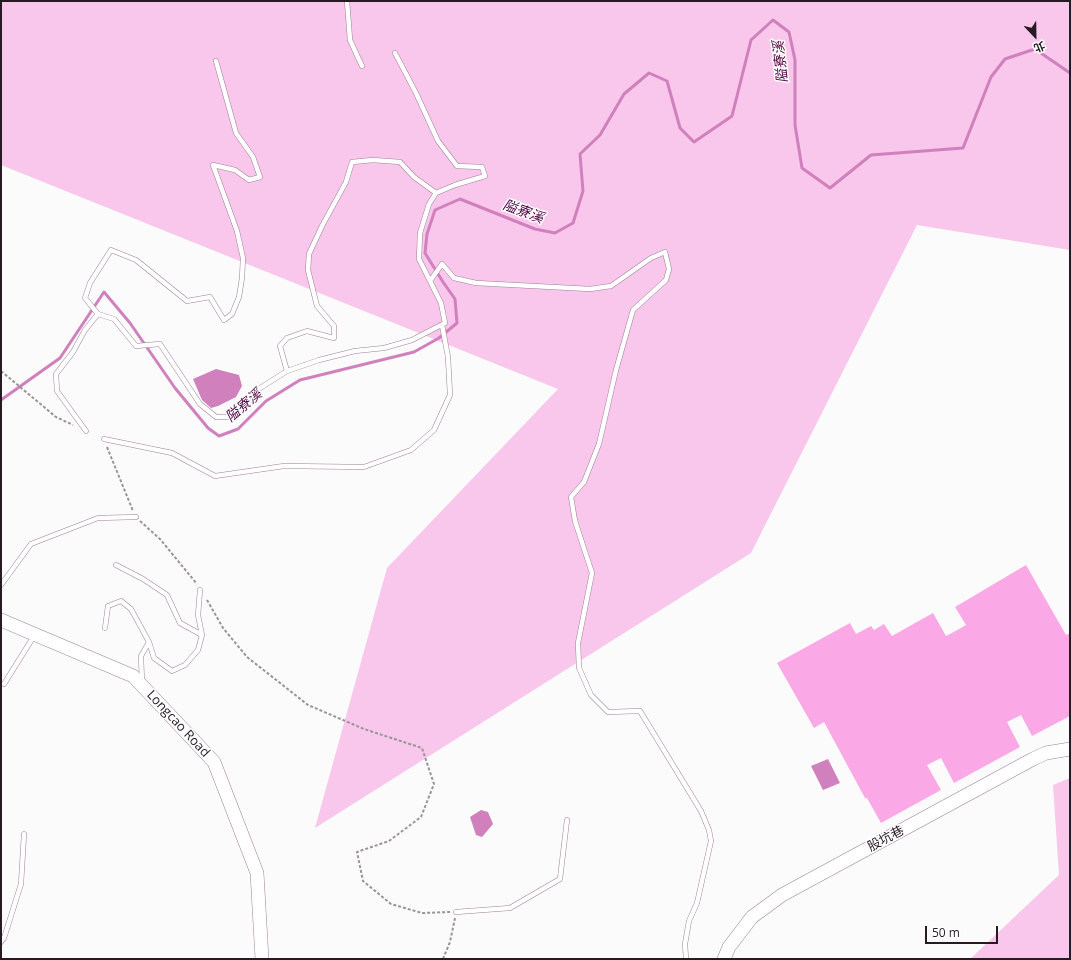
<!DOCTYPE html>
<html>
<head>
<meta charset="utf-8">
<style>
	body { margin:0 }
	#map { position:relative; width:1071px; height:960px; overflow:hidden; background:#fbfbfb; font-family:"Open Sans","Noto Sans TC",sans-serif }
	canvas { display:block }
	.frame { position:absolute; inset:0; border:2px solid #261b23; pointer-events:none }
	.north { position:absolute; left:1015px; top:16px; width:40px; height:40px; -webkit-text-stroke:3px #fff; paint-order:stroke; rotate:158deg; font-size:11px; font-weight:700; line-height:16px; text-align:center; color:#261b23 }
	.north::after { content:''; display:block; margin:auto; width:14px; height:18px; background:#261b23; clip-path:polygon(50% 0,100% 100%,50% 72%,0 100%) }
	.scale { position:absolute; left:925px; top:926px; width:73px; height:18px; box-sizing:border-box; border:2px solid #261b23; border-top:0; padding-left:5px; font-size:12px; line-height:14px; white-space:nowrap; color:#261b23; -webkit-text-stroke:3px #fff; paint-order:stroke }
</style>
</head>
<body>
<div id="map">
<canvas width="1071" height="960"></canvas>
<div class="frame"></div>
<div class="north">北</div>
<div class="scale">50 m</div>
</div>
<script>
const ctx = document.querySelector('canvas').getContext('2d');
ctx.lineJoin = 'round';
function fillPath(path, color) { ctx.fillStyle = color; ctx.fill(path, 'evenodd'); }
const toPath = rows => new Path2D(rows.map(r => 'M' + r).join(''));
function trace(path, color, width, dash) { ctx.strokeStyle = color; ctx.lineWidth = width; ctx.lineCap = dash ? 'butt' : 'round'; ctx.setLineDash(dash || []); ctx.stroke(path); }
function write(font, color, halo, rows, align = 'center') {
  ctx.font = font + ' "Open Sans","Noto Sans TC",sans-serif'; ctx.lineWidth = 3; ctx.setLineDash([]); ctx.textBaseline = 'middle'; ctx.strokeStyle = halo; ctx.fillStyle = color; for (const [text, x, y, turn = 0] of rows) {
    ctx.save(); ctx.translate(x, y); ctx.rotate((+turn || 0) * Math.PI / 180); ctx.textAlign = isNaN(turn) ? turn : align; if (halo) ctx.strokeText(text, 0, 0); ctx.fillText(text, 0, 0); ctx.restore();
  }
}
fillPath(toPath([
	[1,1,1070,1,1070,250,917,225,751,553,315,828,387,568,558,389,1,165],
	[1070,778,1070,959,970,959,1059,875,1053,785]
]), '#f8c7eb');
fillPath(toPath([
	[216,369,239,375,242,386,236,397,218,406,211,408,202,400,193,379],
	[828,759,840,783,823,790,811,766],
	[481,810,488,812,493,824,482,837,476,835,470,817]
]), '#d081bd');
trace(toPath([
	[1,400,60,358,104,292,130,323,175,388,208,428,219,436,238,429,266,401,300,380,414,352,439,338,457,323,455,299,443,282,425,253,427,234,435,210,460,199,535,229,555,233,573,223,583,191,580,154,600,135,624,94,649,73,667,81,680,128,694,142,732,116,751,40,773,20,789,32,795,60,795,125,802,168,830,188,871,155,963,148,991,77,1005,59,1035,49,1070,73]
]), '#d081bd', 3);
fillPath(toPath([
	[1026,565,1066,635,1070,633,1070,716,1032,736,1021,715,1007,722,1020,747,954,783,941,758,927,765,941,790,881,823,867,798,865,798,824,722,814,728,777,663,850,623,856,634,871,626,874,630,884,624,892,636,933,613,946,636,952,633,966,625,955,607]
]), '#fba8e6');
const lane = toPath([
	[347,1,350,40,362,66],
	[430,281,442,264,454,278,476,283,590,289,611,286,651,258,665,252,669,269,666,280,633,310,616,370,599,444,584,482,571,497,575,521,592,573,578,643,579,668,591,695,608,712,640,711,701,811,709,830,711,841,697,903,689,921,685,944,686,959],
	[98,314,85,298,90,283,111,250,136,260,187,301,210,297,224,320,232,314,239,297,242,278,243,258,237,231,213,165,235,170,249,180,260,177,253,157,236,133,216,61],
	[287,371,280,346,287,338,307,331,334,338,334,326,317,306,308,270,309,254,322,226,346,182,352,162,373,160,400,162,414,177,436,193],
	[86,431,57,391,56,374,73,352,85,330,98,314,114,319,136,346,160,344,200,404,216,417,229,417,257,390,287,371,319,360,355,351,384,348,412,340,445,323,441,303,419,259,420,233,429,204,436,193,455,185,485,176,482,167,457,166,438,141,416,93,395,53],
	[104,439,172,453,215,476,284,466,364,467,411,450,434,430,450,395,448,357,442,325],
	[116,565,143,579,167,595,180,623,202,635],
	[1,585,31,544,98,518,136,517],
	[105,628,108,606,121,601,131,609,149,642],
	[142,682,141,656,149,642,154,658,172,671,185,665,198,650,202,635,198,615,200,590],
	[4,684,34,636],
	[456,912,510,908,560,879,567,820],
	[1,942,4,938,21,884,24,834]
]);
const secondary = toPath([
	[1,620,133,676,214,762,257,873,262,959],
	[724,959,729,947,752,917,782,895,1033,759,1046,753,1070,749]
]);
trace(lane, '#9d8195', 5.5);
trace(secondary, '#9d8195', 14);
trace(toPath([
	[1,371,56,417,73,425],
	[107,447,133,511],
	[140,521,160,539,197,584],
	[207,600,223,628,247,657,308,705,364,729,422,748,434,784,421,817,389,841,357,852,363,881,391,904,422,913,450,912],
	[443,959,450,942,455,918]
]), '#999497', 2, [3, 2]);
trace(lane, '#fff', 4.5);
trace(secondary, '#fff', 13);
write('13px', '#261b23', '#fff', [
	["Longcao Road",178,724,47],
	["股坑巷",886,839,-28]
]);
write('italic 14px', '#4e0442', '#fff', [
	["隘寮溪",781,62,-96],
	["隘寮溪",523,212,20],
	["隘寮溪",244,406,-40]
]);
</script>
</body>
</html>
